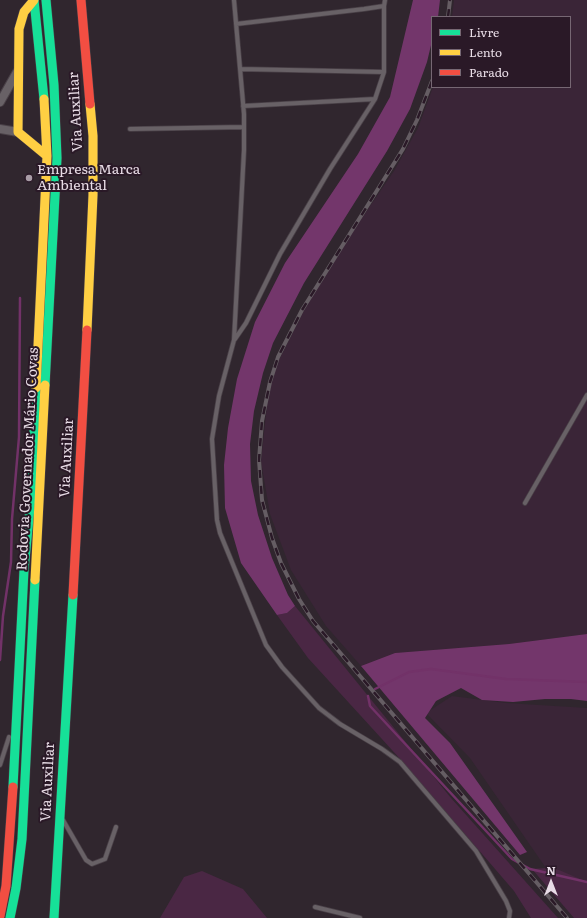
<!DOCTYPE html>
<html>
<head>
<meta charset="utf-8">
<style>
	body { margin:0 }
	#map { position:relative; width:587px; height:918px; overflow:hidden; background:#30262e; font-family:Literata,serif }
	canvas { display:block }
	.legend { position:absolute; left:431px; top:16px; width:140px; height:72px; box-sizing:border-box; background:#2a1927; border:1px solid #766773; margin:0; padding:5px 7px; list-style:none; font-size:12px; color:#e8dce6 }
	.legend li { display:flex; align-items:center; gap:8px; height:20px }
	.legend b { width:20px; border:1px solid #766773 }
	.north { position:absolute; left:531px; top:862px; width:40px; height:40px; -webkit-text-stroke:3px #2a1927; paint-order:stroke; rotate:0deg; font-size:11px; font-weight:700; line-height:16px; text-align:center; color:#e8dce6 }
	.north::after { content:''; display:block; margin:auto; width:14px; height:18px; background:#e8dce6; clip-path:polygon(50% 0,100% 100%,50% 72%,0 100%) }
</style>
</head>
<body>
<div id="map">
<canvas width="587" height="918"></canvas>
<ul class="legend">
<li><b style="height:5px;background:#16e098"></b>Livre</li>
<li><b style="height:5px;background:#ffcf43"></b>Lento</li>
<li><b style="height:5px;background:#f24e42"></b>Parado</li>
</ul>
<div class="north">N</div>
</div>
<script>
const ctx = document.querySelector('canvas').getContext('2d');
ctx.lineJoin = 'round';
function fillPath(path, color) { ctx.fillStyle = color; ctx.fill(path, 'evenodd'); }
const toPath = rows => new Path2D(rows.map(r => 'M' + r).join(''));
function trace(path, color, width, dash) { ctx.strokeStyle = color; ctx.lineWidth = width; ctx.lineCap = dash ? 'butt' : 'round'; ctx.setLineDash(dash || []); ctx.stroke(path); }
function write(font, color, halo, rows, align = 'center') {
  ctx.font = font + ' Literata,serif'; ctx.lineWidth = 4; ctx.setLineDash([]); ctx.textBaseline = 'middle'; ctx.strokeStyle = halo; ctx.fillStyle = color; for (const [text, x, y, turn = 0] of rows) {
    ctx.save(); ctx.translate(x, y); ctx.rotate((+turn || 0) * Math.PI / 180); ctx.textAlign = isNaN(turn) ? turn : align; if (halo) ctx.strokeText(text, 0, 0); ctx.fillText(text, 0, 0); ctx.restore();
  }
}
fillPath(toPath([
	[454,0,587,0,587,634,509,644,395,653,361,666,326,626,291,570,270,514,261,461,268,396,277,364,318,282,394,171,418,128,433,87,570,87,570,17,452,17],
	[452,696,506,703,587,708,587,881,548,871,470,758,426,713]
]), '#3a2537');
fillPath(toPath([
	[295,606,451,798,558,918,531,918,514,891,402,761,308,658,277,615,287,613],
	[546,868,559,870,587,882,587,918,574,918,532,869],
	[202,871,243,889,267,918,160,918,184,877]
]), '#4a2744');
fillPath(toPath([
	[413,0,440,0,438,17,432,17,432,41,427,62,410,109,387,151,304,283,273,343,263,373,254,411,250,444,251,481,258,515,272,558,288,595,295,606,287,613,277,615,241,563,225,508,224,465,228,428,237,379,255,322,285,263,358,154,390,97],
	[587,634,587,701,571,699,545,699,513,702,482,700,461,688,436,701,425,718,450,743,527,852,520,855,361,666,395,653,509,644]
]), '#73366b');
trace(toPath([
	[0,660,3,616,11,562,12,519,19,437,20,298],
	[375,689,409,672,431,669,506,679,587,682],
	[368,696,370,706,512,859,530,869,587,882]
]), '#723268', 2.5);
const lane = toPath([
	[234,0,244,114,244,150,234,340,219,396,212,439,217,520,220,533,266,645,282,667,319,708,340,724,382,749,400,762,411,775,476,851,506,901,510,911,509,918],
	[236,24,364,9,384,6,385,0],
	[240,69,384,72],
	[243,106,375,99],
	[130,129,244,127],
	[235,339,246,323,280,254,330,169,375,99,384,72,384,6],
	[525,503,587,395],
	[0,765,9,737],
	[63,820,86,860,92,864,105,859,116,827],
	[315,907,360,918]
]);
const street = toPath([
	[0,102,17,72],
	[0,129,18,132]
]);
const fast = toPath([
	[34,0,44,99],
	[45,385,57,158,54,85,46,0],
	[13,787,24,570,31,497,36,388],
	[10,918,16,888,22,839,35,580],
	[54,918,73,595]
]);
const slow = toPath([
	[34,0,24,12,19,29,18,132,47,156],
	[87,330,93,195,93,136,90,104],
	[36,388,47,156,44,99],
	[35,580,45,385]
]);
const jam = toPath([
	[81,0,90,104],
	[73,595,87,330],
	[0,916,6,886,13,787]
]);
trace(lane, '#4a4148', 5.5);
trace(street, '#4a4148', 10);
trace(fast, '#4a4148', 10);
trace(slow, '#4a4148', 10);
trace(jam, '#4a4148', 10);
trace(lane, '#686166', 4);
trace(street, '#686166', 8);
trace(fast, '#16e098', 9);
trace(slow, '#ffcf43', 9);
trace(jam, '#f24e42', 9);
const rail = toPath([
	[448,17,450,0],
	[432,81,417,120,403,149,302,310,278,357,270,382,262,421,259,460,262,500,272,538,281,563,299,599,313,621,567,918]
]);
trace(rail, '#655d63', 4);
trace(rail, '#2a1927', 2.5, [8]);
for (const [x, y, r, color] of [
	[29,178,4,"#a89ca6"]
]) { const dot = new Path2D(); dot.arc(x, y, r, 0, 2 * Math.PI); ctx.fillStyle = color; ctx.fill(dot); trace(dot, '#2a1927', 1.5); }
write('14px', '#e8dce6', '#2a1927', [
	["Via Auxiliar",76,112,-93],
	["Via Auxiliar",67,458,-87],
	["Rodovia Governador Mário Covas",28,459,-87],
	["Via Auxiliar",48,782,-87]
]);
write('14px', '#e8dce6', '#2a1927', [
	["Empresa Marca",37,170],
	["Ambiental",37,186]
], 'left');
</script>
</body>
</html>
